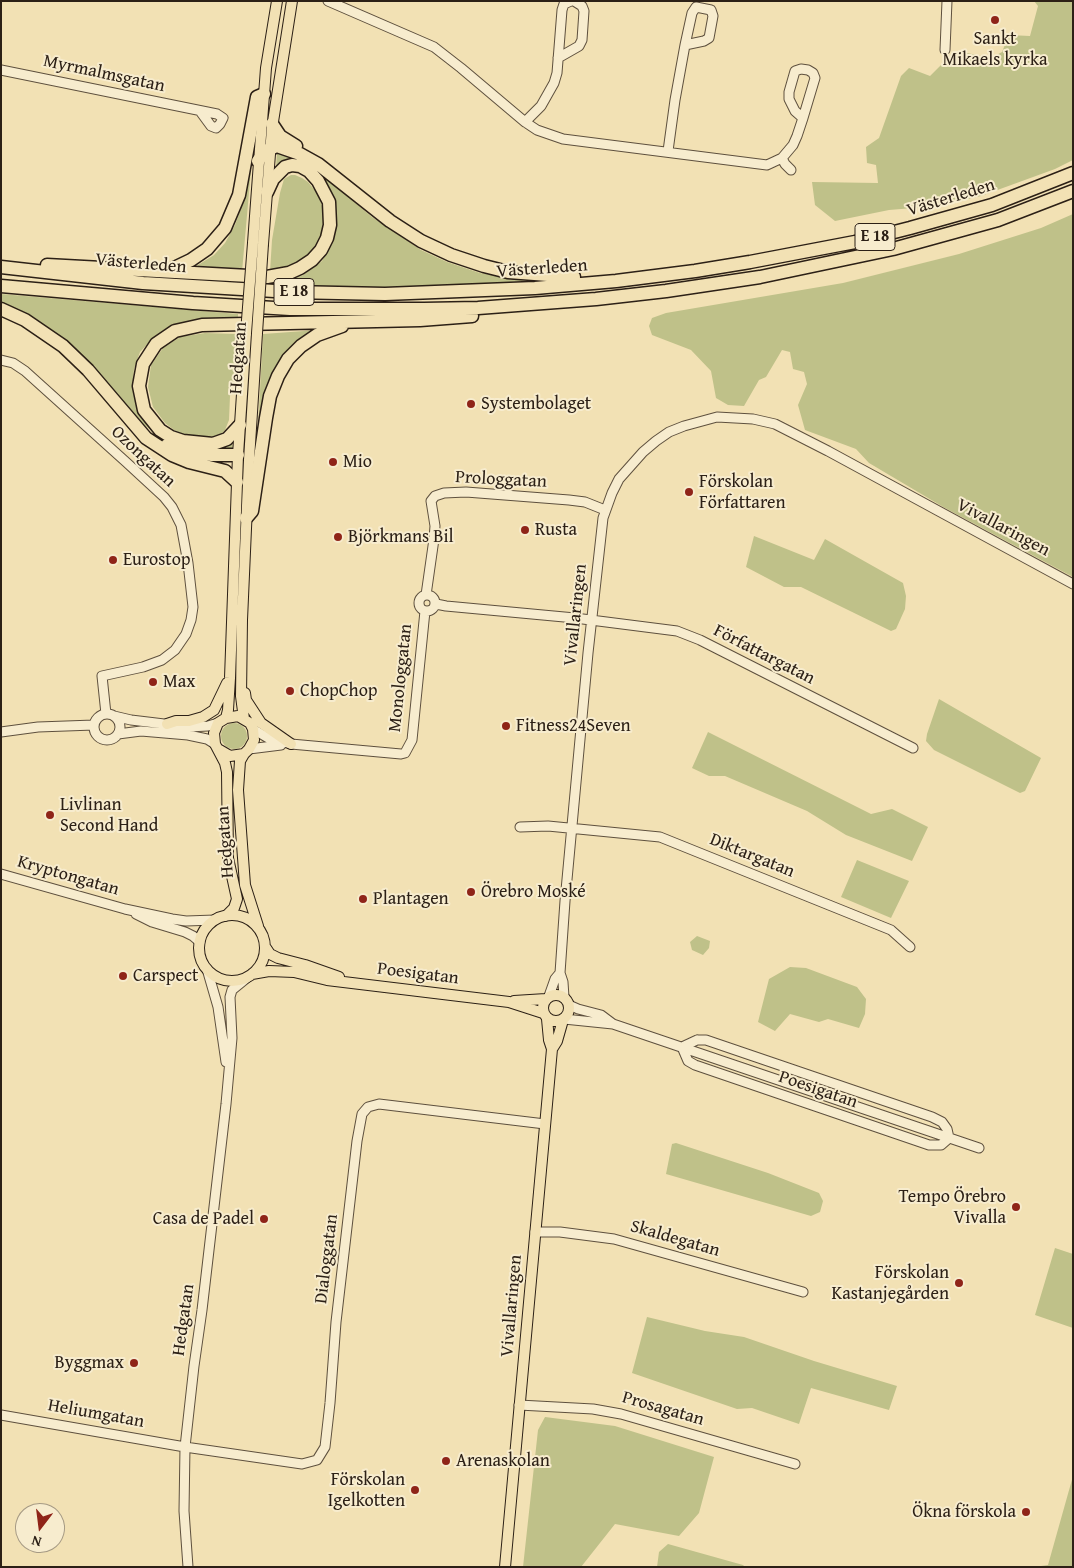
<!DOCTYPE html>
<html>
<head>
<meta charset="utf-8">
<style>
	body { margin:0 }
	#map { position:relative; width:1074px; height:1568px; overflow:hidden; background:#f2e1b4; font-family:"Gentium Book Plus",serif }
	canvas { display:block }
	.frame { position:absolute; inset:0; border:2px solid #2c2016; pointer-events:none }
	.north { position:absolute; left:15px; top:1503px; width:50px; height:50px; box-sizing:border-box; background:#f7ecce; border:1px solid #a69a84; border-radius:50%; rotate:195deg; font-size:14px; font-weight:700; line-height:20px; text-align:center; color:#2c2016 }
	.north::after { content:''; display:block; margin:auto; width:18px; height:22px; background:#8f2418; clip-path:polygon(50% 0,100% 100%,50% 72%,0 100%) }
</style>
</head>
<body>
<div id="map">
<canvas width="1074" height="1568"></canvas>
<div class="frame"></div>
<div class="north">N</div>
</div>
<script>
const ctx = document.querySelector('canvas').getContext('2d');
ctx.lineJoin = 'round';
function fillPath(path, color) { ctx.fillStyle = color; ctx.fill(path, 'evenodd'); }
const toPath = rows => new Path2D(rows.map(r => 'M' + r).join(''));
function trace(path, color, width, dash) { ctx.strokeStyle = color; ctx.lineWidth = width; ctx.lineCap = dash ? 'butt' : 'round'; ctx.setLineDash(dash || []); ctx.stroke(path); }
function write(font, color, halo, rows, align = 'center') {
  ctx.font = font + ' "Gentium Book Plus",serif'; ctx.lineWidth = 4; ctx.setLineDash([]); ctx.textBaseline = 'middle'; ctx.strokeStyle = halo; ctx.fillStyle = color; for (const [text, x, y, turn = 0] of rows) {
    ctx.save(); ctx.translate(x, y); ctx.rotate((+turn || 0) * Math.PI / 180); ctx.textAlign = isNaN(turn) ? turn : align; if (halo) ctx.strokeText(text, 0, 0); ctx.fillText(text, 0, 0); ctx.restore();
  }
}
fillPath(toPath([
	[1034,1,1073,1,1073,160,1055,169,981,196,938,206,889,210,835,221,815,205,812,182,878,183,876,165,867,163,866,147,879,138,901,76,909,68,930,76,942,64,961,65,967,53,991,58,1002,52,1009,35,1030,36,1038,6],
	[253,147,242,272,191,269,198,265,214,255,225,243,235,225,243,203],
	[277,153,288,155,315,169,372,217,421,250,447,262,480,273,526,281,413,288,275,286,303,275,322,261,333,241,336,224,316,172,276,168],
	[291,175,295,175,302,178,308,182,318,194,324,212,323,232,321,239,313,252,292,267,270,272,272,240,280,193,284,179],
	[1073,214,1073,577,945,508,869,463,856,449,805,430,798,405,807,384,804,372,793,369,790,352,782,350,766,377,759,380,744,406,728,405,716,398,711,371,691,350,652,335,649,326,652,318,666,313,843,283,959,254,1041,228],
	[1,294,238,314,238,320,189,321,165,329,155,336,140,352,134,369,133,379,133,389,137,406,158,432,233,441,232,452,168,442,161,438,134,417,100,377,1,306],
	[318,330,289,353,256,466,263,334],
	[205,333,237,334,235,376,230,396,229,420,225,430,220,435,202,438,187,436,174,430,165,423,153,407,148,387,151,365,163,348,180,337],
	[754,536,814,560,825,539,903,583,906,596,905,609,896,629,891,631,801,587,784,587,746,567],
	[939,699,1041,758,1025,791,1020,793,934,750,926,741,927,734],
	'221 736a13 13 0 1 1 26 0a13 13 0 1 1-26 0Z',
	[708,732,871,814,892,809,928,827,912,861,846,835,807,811,725,776,709,776,692,768],
	[857,860,909,881,891,918,841,897],
	[697,936,710,941,709,948,703,955,692,950,690,942],
	[790,967,806,968,857,987,866,999,865,1014,859,1028,828,1019,819,1022,790,1014,775,1031,758,1022,769,979],
	[676,1143,768,1173,819,1193,823,1201,820,1212,811,1216,666,1174,672,1144],
	[1055,1248,1073,1254,1073,1328,1035,1315],
	[647,1317,705,1331,744,1337,814,1361,897,1386,889,1410,811,1388,799,1424,752,1408,737,1409,632,1373],
	[545,1417,615,1426,714,1457,699,1513,679,1536,615,1524,581,1567,523,1567,538,1430],
	[1073,1476,1073,1567,1034,1567,1048,1565],
	[668,1544,743,1565,745,1567,657,1567,659,1552]
]), '#bfc189');
const minor = toPath([
	[328,1,434,47,461,68,525,122,537,130,563,139,767,165,782,158,793,145,797,136,803,118,815,78,813,73,808,70,801,69,795,71,789,92,789,99,795,111,803,118],
	[945,50,947,1],
	[558,58,579,46,582,40,584,11,582,6,574,1],
	[1,70,217,114,223,118,220,124,216,128,211,126,200,111],
	[525,122,541,106,554,83,557,73,562,10,564,4,571,1],
	[668,151,675,100,685,45,692,13,696,7,711,10,713,16,709,38,704,41,685,45],
	[782,158,785,164,791,170],
	[1,360,13,363,25,371,126,462,164,497,172,507,181,525,188,563,193,607,191,620,186,634,175,650,162,660,143,667,102,676,106,714],
	'419 603a8 8 0 1 1 16 0a8 8 0 1 1-16 0Z',
	[426,595,434,539,435,526,431,501,435,496,444,493,466,492,569,500,585,502,605,510],
	[436,604,446,606,575,618,677,631,700,640,913,748],
	'94 727a13 13 0 1 1 26 0a13 13 0 1 1-26 0Z',
	[114,716,131,720,189,727,208,726,218,723],
	[253,729,268,738,291,744,401,754,405,753,412,740,425,611],
	[1,732,38,727,94,725],
	[118,734,141,731,188,735,207,739,215,744],
	[249,749,281,745],
	[520,827,548,826,660,837,891,930,910,947],
	[1,874,125,909,172,919,186,921,215,920],
	[136,914,152,922,185,932,193,936,200,942],
	[207,969,218,1007,226,1062],
	[549,996,555,979,560,973],
	[564,997,563,982,560,973,565,901,588,653,603,518,612,493,619,479,643,452,656,441,669,432,684,426,717,417,753,419,775,424,828,451,1073,584],
	[569,1005,578,1009,601,1015,613,1024,979,1148],
	[564,1019,613,1024],
	[697,1040,706,1040,932,1117,942,1122,947,1129,949,1138,941,1145,929,1145,695,1065,688,1061,682,1047,697,1040],
	[535,1232,560,1232,614,1239,803,1292],
	[519,1405,593,1409,621,1414,795,1464],
	[1,1415,185,1447,302,1464,317,1460,325,1447,330,1403,336,1322,357,1141,362,1114,368,1107,379,1104,545,1124],
	[188,1567,184,1511,185,1447,194,1366,202,1310,226,1104,232,1038,230,997,232,990,248,977]
]);
const major = toPath([
	[253,243,266,68,277,1],
	[263,244,272,128,292,1],
	[245,693,246,700,261,723,291,744],
	[226,718,228,710,230,678,238,455,246,333],
	[244,719,241,696,242,620,249,460,257,333],
	[167,724,176,721,189,721,203,717,214,710,227,683],
	[218,749,230,756,244,754,249,749,254,740,253,729,250,723,238,716,226,718,218,723,214,733,215,744,225,763,227,772,228,858,237,899,234,908,226,916],
	[244,754,240,761,238,790,245,885,258,926],
	'199 948a33 33 0 1 1 66 0a33 33 0 1 1-66 0Z',
	[266,948,270,954,278,958,305,965,339,977],
	[252,974,269,971,294,972,327,980,509,1002,543,1013],
	'543 1008a13 13 0 1 1 26 0a13 13 0 1 1-26 0Z',
	[514,1001,546,999],
	[547,1019,549,1040,552,1049],
	[505,1567,552,1049,557,1041,563,1020]
]);
const highway = toPath([
	[272,124,280,136,296,146],
	[258,161,265,151,277,146,300,154,318,164,390,221,421,241,451,255,484,266,508,272,574,277],
	[47,265,267,277,289,273,300,268,312,260,321,250,327,238,330,225,329,202,318,181,309,171,300,166,292,165,285,167,273,179,267,192],
	[1,267,143,283,291,292,385,294,535,288,616,281,695,271,750,262,855,242,910,228,992,205,1073,173],
	[168,271,191,260,207,249,225,228,239,195,257,97,264,94],
	[1,286,193,303,290,309,424,309,478,308,596,299,666,291,760,277,893,249,998,220,1073,191],
	[1,309,25,320,63,346,88,370,146,438,172,455,189,462,225,471,237,482],
	[240,425,227,439,213,444,183,441,171,437,160,430,144,410,139,386,143,364,156,344,175,331,202,325,420,320,472,316],
	[167,445,177,449,212,455,238,455],
	[246,518,252,511,266,418,270,396,278,376,288,359,301,346,317,335,342,326]
]);
trace(minor, '#5e503e', 11);
trace(major, '#2c2016', 12);
trace(highway, '#2c2016', 15);
trace(minor, '#f7ecce', 9);
trace(major, '#f2e1b4', 10);
trace(highway, '#f2e1b4', 12);
const majorBridge = toPath([
	[246,333,253,243],
	[257,333,263,244]
]);
trace(majorBridge, '#2c2016', 12, []);
trace(majorBridge, '#f2e1b4', 10);
for (const [x, y, r, color] of [
	[995,20,5,"#8f2418"],
	[471,404,5,"#8f2418"],
	[333,462,5,"#8f2418"],
	[689,492,5,"#8f2418"],
	[525,530,5,"#8f2418"],
	[338,537,5,"#8f2418"],
	[113,560,5,"#8f2418"],
	[153,682,5,"#8f2418"],
	[290,691,5,"#8f2418"],
	[506,726,5,"#8f2418"],
	[50,815,5,"#8f2418"],
	[471,892,5,"#8f2418"],
	[363,899,5,"#8f2418"],
	[123,976,5,"#8f2418"],
	[1016,1207,5,"#8f2418"],
	[264,1219,5,"#8f2418"],
	[959,1283,5,"#8f2418"],
	[134,1363,5,"#8f2418"],
	[446,1461,5,"#8f2418"],
	[415,1490,5,"#8f2418"],
	[1026,1512,5,"#8f2418"]
]) { const dot = new Path2D(); dot.arc(x, y, r, 0, 2 * Math.PI); ctx.fillStyle = color; ctx.fill(dot); trace(dot, '#f7ecce', 2); }
for (const [x, y, w] of [
	[875,237,40],
	[294,292,40]
]) { const box = new Path2D(); box.roundRect(x - w / 2, y - 13.5, w, 27, 4); ctx.fillStyle = '#f7ecce'; ctx.fill(box); trace(box, '#2c2016', 1); }
write('bold 16px', '#2c2016', null, [
	["E 18",875,237],
	["E 18",294,292]
]);
write('18px', '#2c2016', '#f7ecce', [
	["Sankt",995,39,"center"],
	["Mikaels kyrka",995,60,"center"],
	["Systembolaget",481,404],
	["Mio",343,462],
	["Förskolan",699,482],
	["Författaren",699,503],
	["Rusta",535,530],
	["Björkmans Bil",348,537],
	["Eurostop",123,560],
	["Max",163,682],
	["ChopChop",300,691],
	["Fitness24Seven",516,726],
	["Livlinan",60,805],
	["Second Hand",60,826],
	["Örebro Moské",481,892],
	["Plantagen",373,899],
	["Carspect",133,976],
	["Tempo Örebro",1006,1197,"right"],
	["Vivalla",1006,1218,"right"],
	["Casa de Padel",254,1219,"right"],
	["Förskolan",949,1273,"right"],
	["Kastanjegården",949,1294,"right"],
	["Byggmax",124,1363,"right"],
	["Arenaskolan",456,1461],
	["Förskolan",405,1480,"right"],
	["Igelkotten",405,1501,"right"],
	["Ökna förskola",1016,1512,"right"]
], 'left');
write('18px', '#2c2016', '#f7ecce', [
	["Myrmalmsgatan",104,74,12],
	["Västerleden",951,198,-17],
	["Västerleden",141,264,5],
	["Västerleden",542,269,-4],
	["Hedgatan",239,358,-86],
	["Ozongatan",143,457,43],
	["Prologgatan",501,480,3],
	["Vivallaringen",1003,528,28],
	["Vivallaringen",576,615,-84],
	["Författargatan",764,655,27],
	["Monologgatan",401,678,-84],
	["Hedgatan",226,842,-94],
	["Diktargatan",752,856,22],
	["Kryptongatan",68,876,16],
	["Poesigatan",418,974,7],
	["Poesigatan",818,1090,19],
	["Skaldegatan",675,1239,16],
	["Dialoggatan",327,1259,-83],
	["Vivallaringen",512,1306,-85],
	["Hedgatan",184,1320,-82],
	["Prosagatan",663,1409,16],
	["Heliumgatan",96,1414,10]
]);
</script>
</body>
</html>
